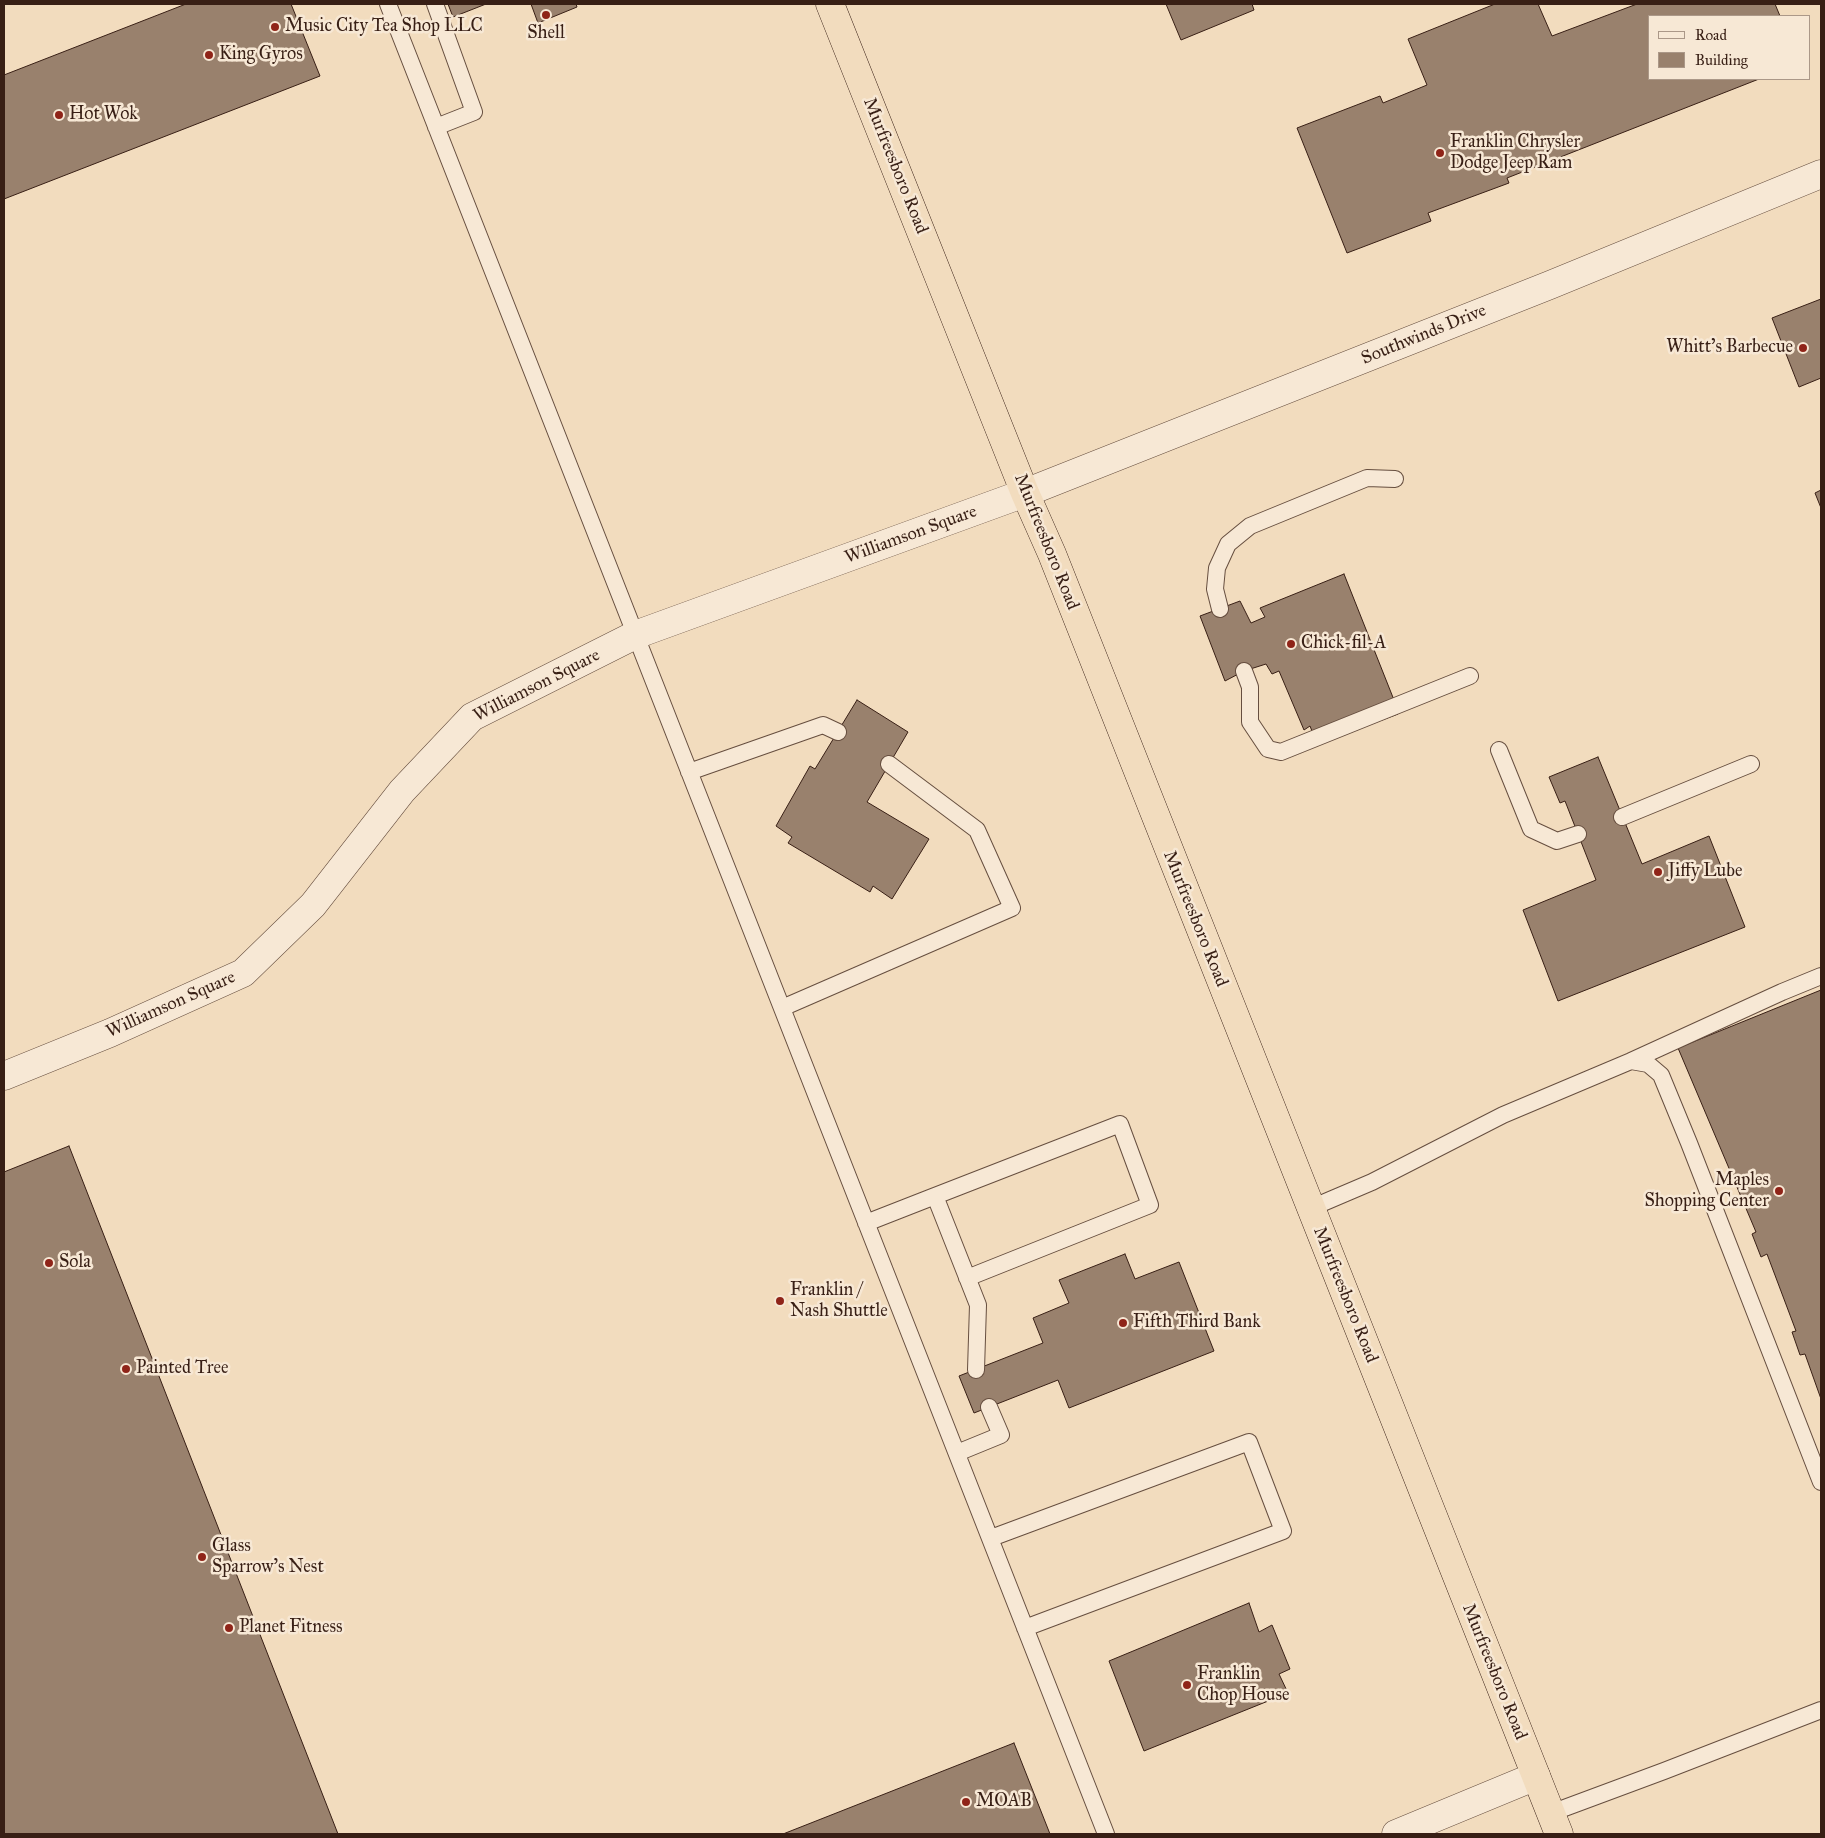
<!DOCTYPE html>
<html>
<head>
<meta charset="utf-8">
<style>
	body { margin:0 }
	#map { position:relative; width:1825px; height:1838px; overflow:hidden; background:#f2dcbe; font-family:"IM FELL Great Primer",serif }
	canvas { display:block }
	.frame { position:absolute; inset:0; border:5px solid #381f15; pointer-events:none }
	.legend { position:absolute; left:1648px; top:15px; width:162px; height:65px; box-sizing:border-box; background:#f7e8d5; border:1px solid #ab9888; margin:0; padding:6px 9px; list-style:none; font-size:15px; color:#381f15 }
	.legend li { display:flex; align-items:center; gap:10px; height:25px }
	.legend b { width:25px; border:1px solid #ab9888 }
</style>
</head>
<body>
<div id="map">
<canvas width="1825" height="1838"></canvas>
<div class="frame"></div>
<ul class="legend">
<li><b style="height:6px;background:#f7e8d5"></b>Road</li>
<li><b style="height:14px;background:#99816d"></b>Building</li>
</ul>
</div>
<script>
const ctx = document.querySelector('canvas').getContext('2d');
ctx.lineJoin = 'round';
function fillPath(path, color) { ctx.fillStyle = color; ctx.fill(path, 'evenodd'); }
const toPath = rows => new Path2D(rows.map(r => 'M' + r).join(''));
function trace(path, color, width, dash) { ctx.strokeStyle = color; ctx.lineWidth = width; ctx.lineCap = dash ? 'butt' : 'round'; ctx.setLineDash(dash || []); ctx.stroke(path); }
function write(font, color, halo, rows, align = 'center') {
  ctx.font = font + ' "IM FELL Great Primer",serif'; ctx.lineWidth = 5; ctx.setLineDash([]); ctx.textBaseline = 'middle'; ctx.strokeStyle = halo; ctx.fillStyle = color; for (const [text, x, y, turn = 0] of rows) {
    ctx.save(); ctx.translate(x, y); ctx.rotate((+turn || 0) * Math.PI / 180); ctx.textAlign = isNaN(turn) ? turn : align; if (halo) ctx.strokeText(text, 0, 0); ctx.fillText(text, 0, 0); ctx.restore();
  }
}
const building = toPath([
	[186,4,291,4,320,76,4,199,4,75,186,4],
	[448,4,486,4,453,17,448,4],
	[531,4,576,4,577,7,538,23,531,4],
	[1166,4,1252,4,1254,10,1181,40,1166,4],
	[1495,4,1538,4,1552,36,1637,4,1775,4,1780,16,1649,16,1649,79,1759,79,1507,178,1509,183,1428,213,1431,221,1347,253,1297,128,1380,96,1383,103,1427,85,1408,39,1495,4],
	[1821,299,1821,378,1799,387,1772,318,1821,299],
	[1821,490,1821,508,1815,493,1821,490],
	[1344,574,1394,700,1398,714,1317,744,1310,726,1304,730,1279,671,1272,674,1266,664,1244,671,1225,681,1200,616,1240,601,1251,623,1265,617,1260,608,1344,574],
	[857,700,908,732,867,802,929,839,892,899,873,886,870,892,788,843,792,837,776,826,810,766,815,769,857,700],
	[1598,757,1642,864,1709,836,1745,927,1558,1001,1523,910,1596,880,1565,801,1560,803,1549,777,1598,757],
	[1821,990,1821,1399,1805,1354,1800,1355,1792,1332,1796,1331,1767,1254,1761,1257,1752,1234,1756,1232,1678,1048,1821,990],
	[69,1146,338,1834,4,1834,4,1172,69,1146],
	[1125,1254,1135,1279,1179,1262,1214,1351,1069,1408,1058,1380,974,1413,959,1376,1043,1343,1033,1318,1069,1303,1059,1280,1125,1254],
	[1249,1603,1259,1632,1272,1625,1290,1669,1279,1674,1288,1693,1144,1751,1109,1661,1249,1603],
	[1014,1743,1050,1834,783,1834,1014,1743]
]);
fillPath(building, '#99816d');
trace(building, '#381f15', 1);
const lane = toPath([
	[388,4,1106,1834],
	[435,4,474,112,436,127],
	[1220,609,1215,589,1217,568,1228,544,1250,526,1367,478,1395,479],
	[1244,671,1250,687,1250,722,1268,749,1281,752,1470,676],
	[1499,750,1531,829,1557,841,1578,834],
	[689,772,823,725,838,732],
	[1622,817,1751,764],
	[782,1008,1012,908,977,830,889,764],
	[1631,1061,1782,992,1821,976],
	[935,1196,1120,1124,1150,1205,967,1278],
	[1311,1208,1372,1182,1503,1115,1631,1061,1648,1064,1661,1075,1689,1143,1821,1482],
	[866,1223,935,1196,978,1305,976,1370],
	[957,1453,1001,1435,989,1407],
	[991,1538,1249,1442,1283,1531,1025,1628],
	[1551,1813,1664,1771,1821,1710]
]);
const street = toPath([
	[4,1076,110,1033,243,973,313,905,402,791,472,717,635,635,1025,493,1550,285,1821,174],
	[1396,1834,1536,1776]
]);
const highway = toPath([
	[830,4,1025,493,1052,554,1559,1834]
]);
trace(lane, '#664e3f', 18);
trace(street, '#664e3f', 29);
trace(highway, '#381f15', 29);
trace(lane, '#f7e8d5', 16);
trace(street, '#f7e8d5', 28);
trace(highway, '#f2dcbe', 28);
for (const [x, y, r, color] of [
	[546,15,5,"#8f2418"],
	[275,27,5,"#8f2418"],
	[209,55,5,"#8f2418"],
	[59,115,5,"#8f2418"],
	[1440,153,5,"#8f2418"],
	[1803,348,5,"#8f2418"],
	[1291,644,5,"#8f2418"],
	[1658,872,5,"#8f2418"],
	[1779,1191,5,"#8f2418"],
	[49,1263,5,"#8f2418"],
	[780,1301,5,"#8f2418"],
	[1123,1323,5,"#8f2418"],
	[126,1369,5,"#8f2418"],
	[202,1557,5,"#8f2418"],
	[229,1628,5,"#8f2418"],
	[1187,1685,5,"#8f2418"],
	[966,1802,5,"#8f2418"]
]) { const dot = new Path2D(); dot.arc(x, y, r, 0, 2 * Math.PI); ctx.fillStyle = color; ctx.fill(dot); trace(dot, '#f7e8d5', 2); }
write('18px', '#381f15', '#f7e8d5', [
	["Music City Tea Shop LLC",285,27],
	["Shell",546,34,"center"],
	["King Gyros",219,55],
	["Hot Wok",69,115],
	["Franklin Chrysler",1450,143],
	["Dodge Jeep Ram",1450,164],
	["Whitt's Barbecue",1793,348,"right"],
	["Chick-fil-A",1301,644],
	["Jiffy Lube",1668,872],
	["Maples",1769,1181,"right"],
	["Shopping Center",1769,1202,"right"],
	["Sola",59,1263],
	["Franklin /",790,1291],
	["Nash Shuttle",790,1312],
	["Fifth Third Bank",1133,1323],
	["Painted Tree",136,1369],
	["Glass",212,1547],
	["Sparrow's Nest",212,1568],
	["Planet Fitness",239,1628],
	["Franklin",1197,1675],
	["Chop House",1197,1696],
	["MOAB",976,1802]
], 'left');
write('18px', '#381f15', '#f7e8d5', [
	["Murfreesboro Road",895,166,68],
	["Southwinds Drive",1424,335,-22],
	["Williamson Square",911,535,-20],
	["Murfreesboro Road",1046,542,68],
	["Williamson Square",537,686,-27],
	["Murfreesboro Road",1195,919,68],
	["Williamson Square",171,1005,-24],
	["Murfreesboro Road",1345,1295,68],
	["Murfreesboro Road",1494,1672,68]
]);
</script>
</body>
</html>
